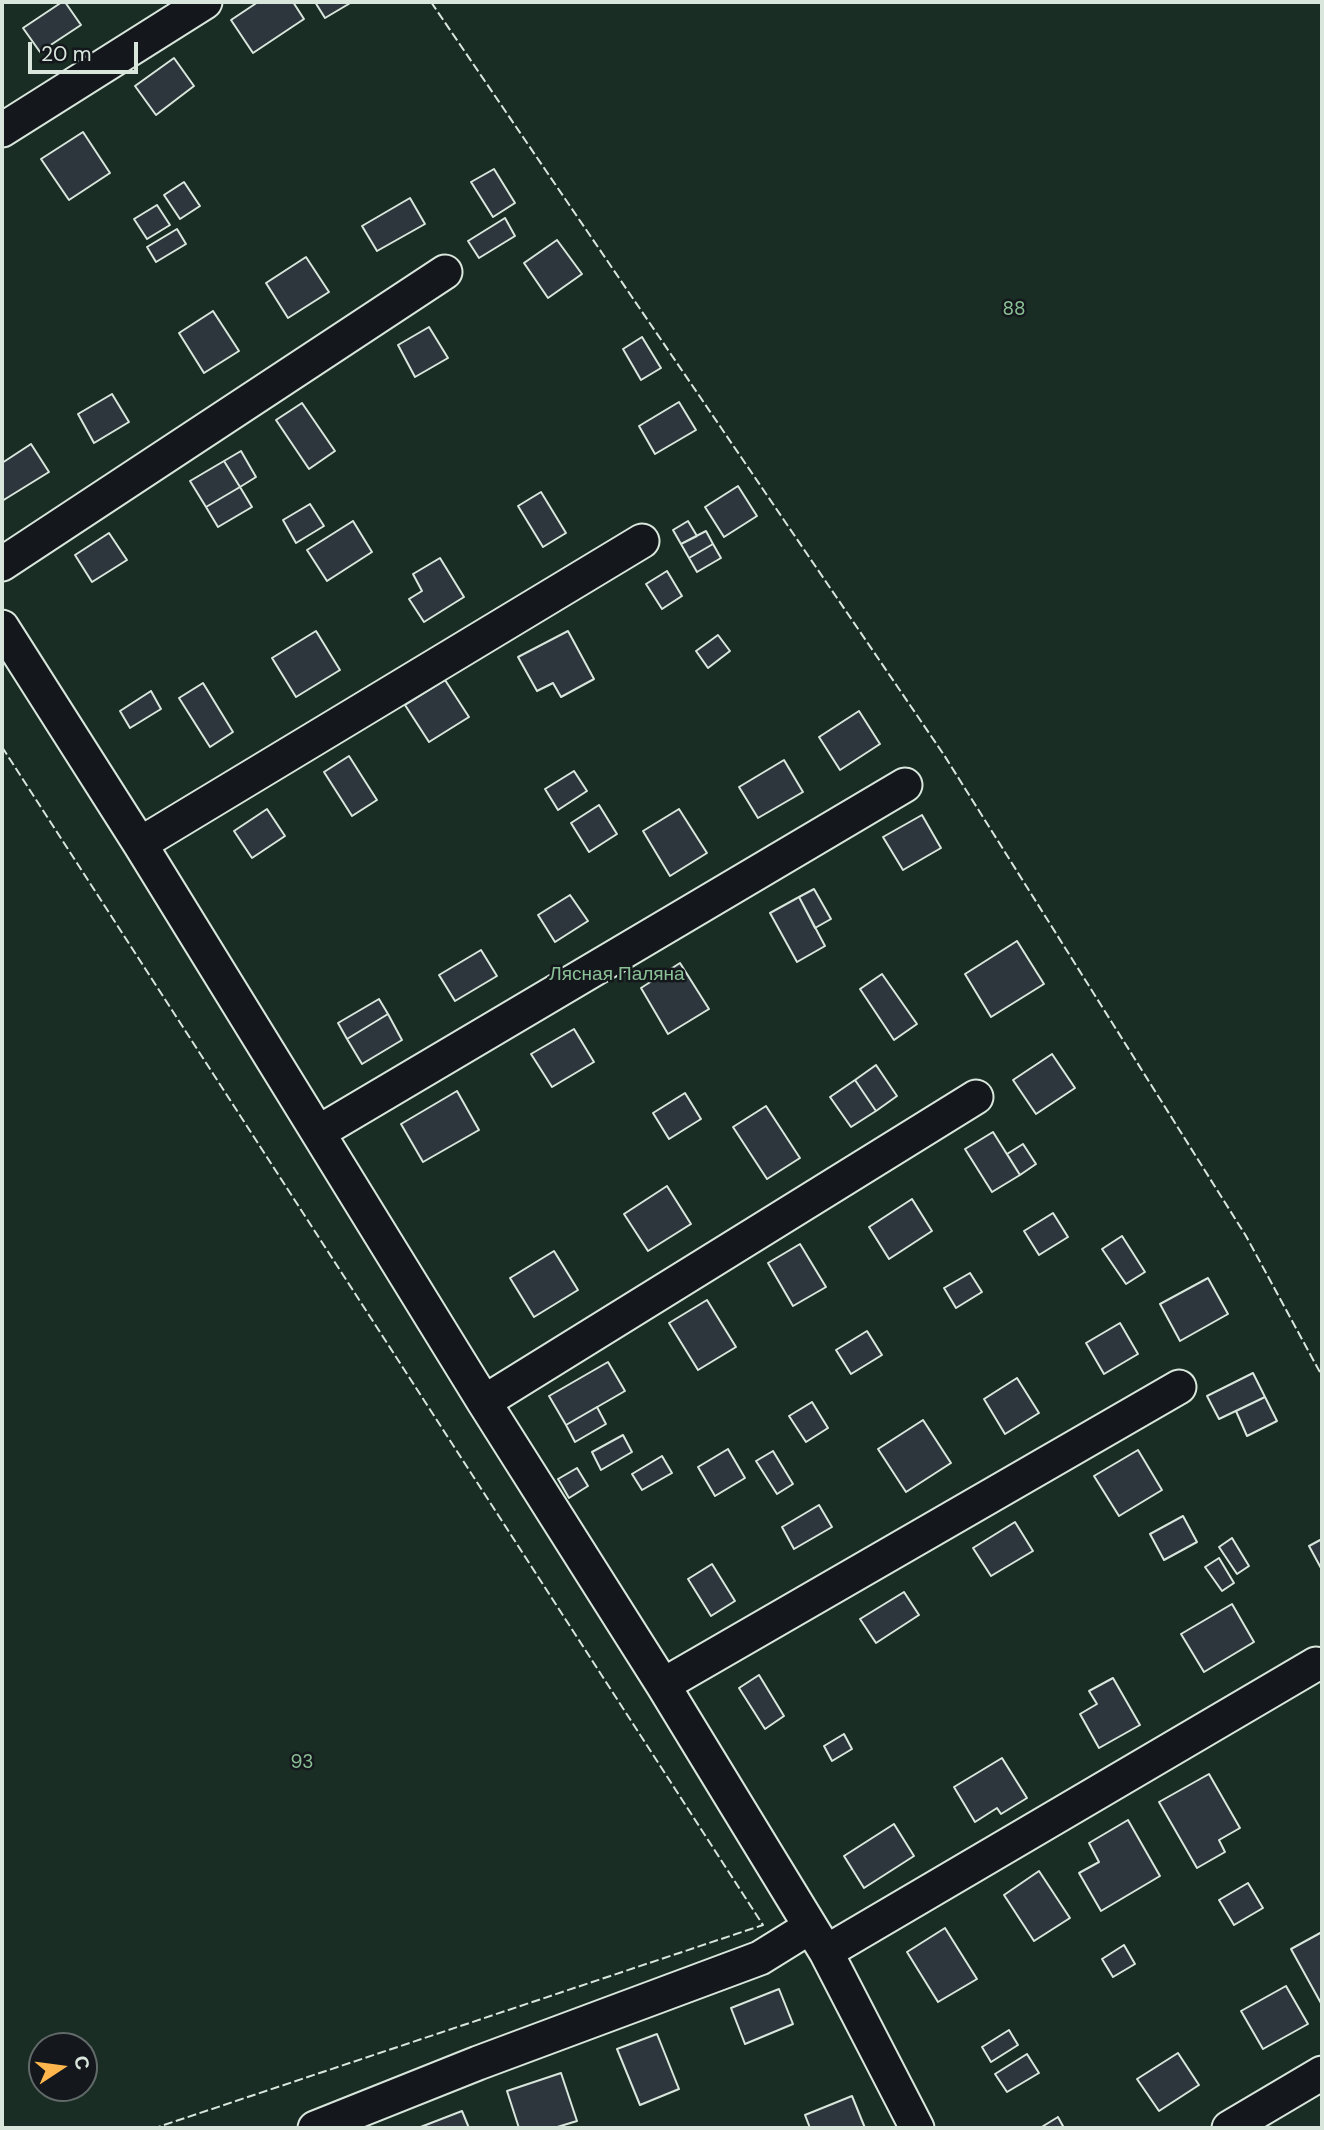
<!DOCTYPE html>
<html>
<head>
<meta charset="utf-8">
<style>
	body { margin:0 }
	#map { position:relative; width:1324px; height:2130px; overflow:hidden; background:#14181c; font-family:"DM Sans",sans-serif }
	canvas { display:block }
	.frame { position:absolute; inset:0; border:4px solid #d8e6dc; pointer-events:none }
	.north { position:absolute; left:28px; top:2032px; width:70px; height:70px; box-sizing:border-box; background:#14181c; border:2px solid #626a69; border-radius:50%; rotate:77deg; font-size:19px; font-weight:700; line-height:28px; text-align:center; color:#d8e6dc }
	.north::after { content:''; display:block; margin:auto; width:24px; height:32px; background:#ffb74d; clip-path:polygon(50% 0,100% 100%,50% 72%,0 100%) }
	.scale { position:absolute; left:28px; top:42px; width:110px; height:32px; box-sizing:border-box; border:4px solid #d8e6dc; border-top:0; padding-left:9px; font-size:21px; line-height:24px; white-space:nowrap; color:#d8e6dc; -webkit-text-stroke:5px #14181c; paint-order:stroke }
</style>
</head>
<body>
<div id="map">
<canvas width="1324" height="2130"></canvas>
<div class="frame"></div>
<div class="north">С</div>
<div class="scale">20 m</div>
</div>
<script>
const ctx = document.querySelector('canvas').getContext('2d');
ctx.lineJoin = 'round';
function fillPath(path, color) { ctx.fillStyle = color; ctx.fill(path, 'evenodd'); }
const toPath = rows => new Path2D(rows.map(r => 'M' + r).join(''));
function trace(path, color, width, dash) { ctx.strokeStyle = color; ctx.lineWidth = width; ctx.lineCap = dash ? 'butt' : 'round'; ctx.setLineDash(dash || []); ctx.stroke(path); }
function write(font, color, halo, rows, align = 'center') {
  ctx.font = font + ' "DM Sans",sans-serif'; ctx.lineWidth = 5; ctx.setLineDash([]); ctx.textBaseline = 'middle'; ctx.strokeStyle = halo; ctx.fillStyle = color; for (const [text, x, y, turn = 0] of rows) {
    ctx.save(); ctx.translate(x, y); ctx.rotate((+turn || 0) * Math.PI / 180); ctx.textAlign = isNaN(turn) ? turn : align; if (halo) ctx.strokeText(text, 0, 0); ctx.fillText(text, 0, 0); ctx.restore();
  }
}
const green = toPath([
	[2,2,1322,2,1322,2128,2,2128,2,2],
	[42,2046,84,2046,84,2088,42,2088,42,2046]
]);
fillPath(green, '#1a2d24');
trace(green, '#939e99', 2);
const building = toPath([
	[62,2,65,2,81,25,40,52,23,28,62,2],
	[258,2,293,2,304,19,253,53,231,20,258,2],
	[315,2,352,2,325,18,315,2],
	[174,58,194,86,156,115,135,86,174,58],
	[83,132,110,173,69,200,41,159,83,132],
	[494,169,515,203,493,217,471,182,494,169],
	[184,182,200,206,180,219,164,195,184,182],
	[410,198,425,224,377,251,362,226,410,198],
	[157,205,170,225,147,239,134,219,157,205],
	[505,218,515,236,479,258,468,241,505,218],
	[177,229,186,244,156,262,147,247,177,229],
	[557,240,582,274,548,298,524,263,557,240],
	[306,257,329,292,288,318,266,283,306,257],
	[213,311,239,351,204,373,179,333,213,311],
	[429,327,448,358,415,377,398,345,429,327],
	[642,337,661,368,641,380,623,349,642,337],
	[112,394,129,422,94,443,78,414,112,394],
	[679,402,696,430,655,454,639,426,679,402],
	[302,403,335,451,309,469,276,420,302,403],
	[31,444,49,472,2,501,2,463,31,444],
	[241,451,256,477,240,487,224,461,241,451],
	[224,461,240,487,206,507,190,481,224,461],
	[738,486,757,516,724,537,705,507,738,486],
	[240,487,252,507,218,527,206,507,240,487],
	[541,492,566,533,543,547,518,506,541,492],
	[310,504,324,526,296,543,283,520,310,504],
	[353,521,372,552,327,581,307,550,353,521],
	[688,521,697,536,681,544,673,530,688,521],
	[706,531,713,544,689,558,681,544,706,531],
	[109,533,127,560,92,582,75,555,109,533],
	[713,544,721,558,697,572,689,558,713,544],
	[440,558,464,597,424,622,409,599,422,591,413,574,440,558],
	[667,571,682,596,662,609,646,584,667,571],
	[316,631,340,670,296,697,272,658,316,631],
	[568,631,594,679,561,697,553,683,537,691,518,657,568,631],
	[718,635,730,651,708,668,696,651,718,635],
	[445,680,469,717,429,742,405,705,445,680],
	[203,683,233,732,210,747,179,698,203,683],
	[151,691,161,709,130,728,120,711,151,691],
	[859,711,880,744,840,770,819,737,859,711],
	[349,756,377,800,352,816,324,772,349,756],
	[784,760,803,792,758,818,739,787,784,760],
	[574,771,587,791,558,810,545,789,574,771],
	[599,805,617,834,589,852,571,823,599,805],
	[267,809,285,836,252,858,234,831,267,809],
	[679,809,707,853,670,876,643,831,679,809],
	[922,815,941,848,903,870,883,837,922,815],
	[814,889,831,919,815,928,799,897,814,889],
	[570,895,588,921,555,942,538,915,570,895],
	[799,897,825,946,797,962,770,913,799,897],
	[1017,941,1044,984,991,1017,965,974,1017,941],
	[481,950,497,976,455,1001,439,975,481,950],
	[680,963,709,1009,668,1034,641,988,680,963],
	[882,974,917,1024,894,1040,860,989,882,974],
	[379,999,388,1014,347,1039,338,1023,379,999],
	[388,1014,402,1040,362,1064,347,1039,388,1014],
	[574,1029,594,1062,552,1087,531,1054,574,1029],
	[1052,1054,1075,1088,1036,1114,1013,1080,1052,1054],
	[876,1065,897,1096,876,1111,855,1080,876,1065],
	[855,1080,876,1111,851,1127,830,1097,855,1080],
	[457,1091,479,1130,423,1162,401,1124,457,1091],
	[685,1093,701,1119,669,1139,653,1113,685,1093],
	[766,1106,800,1158,767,1179,733,1127,766,1106],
	[993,1132,1020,1175,992,1192,965,1149,993,1132],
	[1023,1144,1036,1164,1020,1175,1007,1154,1023,1144],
	[667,1186,691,1224,648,1251,624,1214,667,1186],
	[912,1199,932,1231,889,1259,869,1227,912,1199],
	[1053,1213,1068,1237,1039,1255,1024,1231,1053,1213],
	[1122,1236,1145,1272,1126,1284,1102,1249,1122,1236],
	[800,1244,826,1287,793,1306,768,1263,800,1244],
	[554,1251,578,1290,534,1317,510,1278,554,1251],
	[970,1273,982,1292,956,1308,944,1288,970,1273],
	[1208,1278,1228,1314,1180,1341,1160,1304,1208,1278],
	[707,1300,736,1347,698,1370,669,1323,707,1300],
	[1120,1323,1138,1354,1104,1374,1086,1343,1120,1323],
	[867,1331,882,1355,851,1374,836,1350,867,1331],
	[608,1362,625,1391,566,1425,549,1396,608,1362],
	[1253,1373,1265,1397,1219,1419,1207,1396,1253,1373],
	[1017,1378,1039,1413,1005,1434,984,1399,1017,1378],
	[1265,1397,1277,1421,1247,1436,1236,1411,1265,1397],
	[812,1402,828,1428,806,1442,789,1416,812,1402],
	[597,1407,606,1424,575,1442,566,1425,597,1407],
	[923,1420,951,1463,906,1492,878,1449,923,1420],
	[623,1435,632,1452,601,1470,592,1452,623,1435],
	[728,1449,745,1478,715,1496,698,1467,728,1449],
	[1138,1450,1162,1490,1119,1516,1094,1476,1138,1450],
	[773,1451,793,1484,777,1494,756,1461,773,1451],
	[662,1456,672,1473,642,1490,632,1474,662,1456],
	[577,1468,588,1486,569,1498,558,1479,577,1468],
	[819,1505,832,1527,794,1549,782,1527,819,1505],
	[1183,1516,1197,1542,1164,1560,1150,1534,1183,1516],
	[1015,1522,1033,1551,991,1576,973,1548,1015,1522],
	[1232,1538,1249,1566,1237,1574,1219,1547,1232,1538],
	[1322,1539,1322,1570,1309,1546,1322,1539],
	[1219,1558,1234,1583,1222,1591,1205,1567,1219,1558],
	[712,1564,735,1601,711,1616,688,1579,712,1564],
	[904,1592,919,1615,876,1643,860,1619,904,1592],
	[1232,1604,1254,1642,1204,1672,1181,1634,1232,1604],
	[759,1675,784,1716,765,1729,739,1688,759,1675],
	[1113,1678,1140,1725,1099,1748,1080,1714,1097,1704,1089,1691,1113,1678],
	[844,1734,852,1749,832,1761,824,1746,844,1734],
	[1002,1758,1027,1798,1001,1814,997,1808,975,1822,954,1787,1002,1758],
	[1209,1774,1240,1828,1219,1840,1225,1852,1197,1868,1159,1802,1209,1774],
	[1128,1820,1160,1876,1101,1911,1079,1873,1099,1862,1089,1843,1128,1820],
	[894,1824,914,1856,864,1888,844,1856,894,1824],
	[1039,1871,1070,1918,1034,1941,1004,1895,1039,1871],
	[1248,1883,1263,1908,1234,1925,1219,1900,1248,1883],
	[945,1928,977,1979,938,2002,907,1952,945,1928],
	[1322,1932,1322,2005,1291,1949,1322,1932],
	[1124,1945,1135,1964,1113,1977,1102,1959,1124,1945],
	[1286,1986,1308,2024,1263,2049,1241,2011,1286,1986],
	[779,1989,793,2024,745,2044,731,2008,779,1989],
	[1009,2030,1018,2045,991,2062,982,2047,1009,2030],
	[657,2034,679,2089,640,2105,617,2049,657,2034],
	[1178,2053,1199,2085,1159,2111,1137,2079,1178,2053],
	[1027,2054,1039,2073,1007,2092,995,2074,1027,2054],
	[561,2073,577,2121,554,2128,519,2128,507,2091,561,2073],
	[852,2096,865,2128,810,2128,805,2115,852,2096],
	[462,2111,469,2128,418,2128,462,2111],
	[1058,2117,1064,2128,1040,2128,1058,2117]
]);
fillPath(building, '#2c363c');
trace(building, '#d8e6dc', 2);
const street = toPath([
	[2,130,205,2],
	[2,564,445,272],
	[2,627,140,844,484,1402,663,1685,826,1952,917,2128],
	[140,844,642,541],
	[319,1132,905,785],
	[484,1402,976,1097],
	[663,1685,1179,1387],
	[826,1952,1316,1664],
	[315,2128,478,2063,760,1958,810,1927],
	[1229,2128,1322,2073]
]);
trace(street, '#d8e6dc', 37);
trace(street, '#14181c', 33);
trace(toPath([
	[431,2,944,755,1246,1236,1322,1376],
	[2,747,763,1925,155,2128]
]), '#d8e6dc', 2, [9, 3.5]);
write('19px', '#8ac095', '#14181c', [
	["88",1014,310],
	["Лясная Паляна",617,975],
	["93",302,1763]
]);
</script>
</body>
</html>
